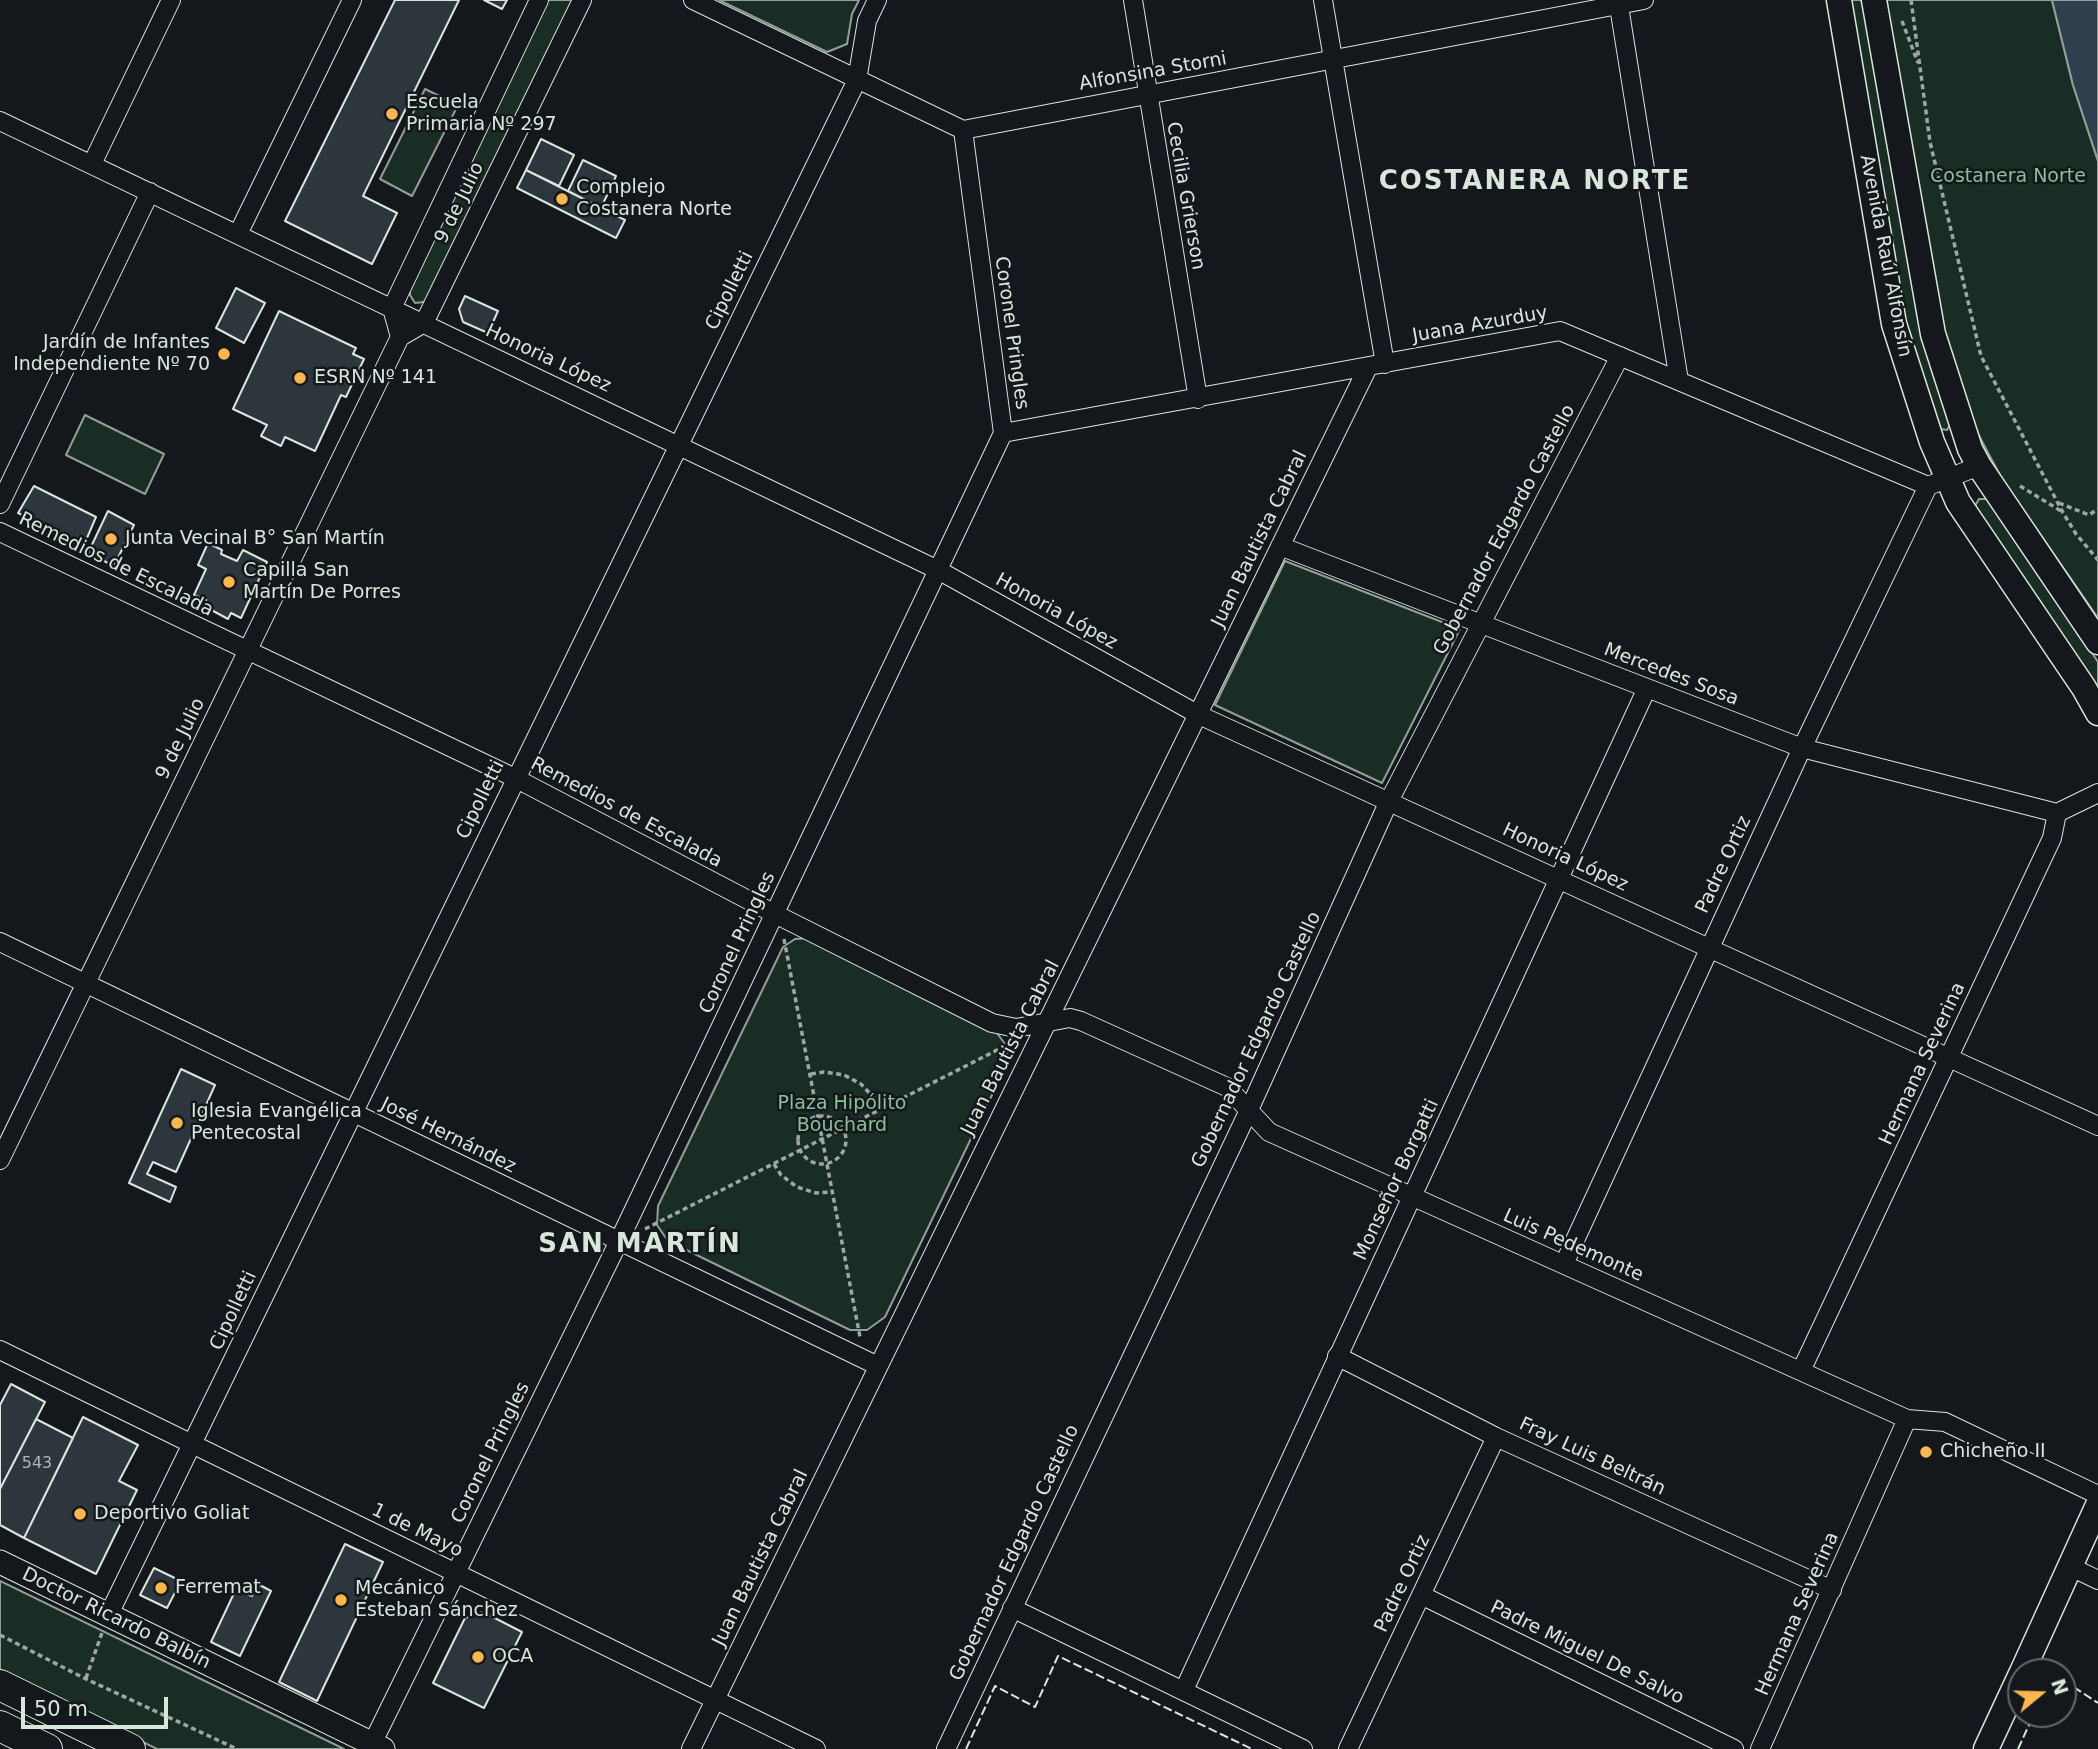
<!DOCTYPE html>
<html>
<head>
<meta charset="utf-8">
<style>
	body { margin:0 }
	#map { position:relative; width:2098px; height:1749px; overflow:hidden; background:#14181c; font-family:"DejaVu Sans",sans-serif }
	canvas { display:block }
	.north { position:absolute; left:2007px; top:1658px; width:70px; height:70px; box-sizing:border-box; background:#14181c; border:2px solid #626a69; border-radius:50%; rotate:71deg; font-size:19px; font-weight:700; line-height:28px; text-align:center; color:#d8e6dc }
	.north::after { content:''; display:block; margin:auto; width:24px; height:32px; background:#ffb74d; clip-path:polygon(50% 0,100% 100%,50% 72%,0 100%) }
	.scale { position:absolute; left:21px; top:1697px; width:147px; height:32px; box-sizing:border-box; border:4px solid #d8e6dc; border-top:0; padding-left:9px; font-size:21px; line-height:24px; white-space:nowrap; color:#d8e6dc; -webkit-text-stroke:5px #14181c; paint-order:stroke }
</style>
</head>
<body>
<div id="map">
<canvas width="2098" height="1749"></canvas>
<div class="north">N</div>
<div class="scale">50 m</div>
</div>
<script>
const ctx = document.querySelector('canvas').getContext('2d');
ctx.lineJoin = 'round';
function fillPath(path, color) { ctx.fillStyle = color; ctx.fill(path, 'evenodd'); }
const toPath = rows => new Path2D(rows.map(r => 'M' + r).join(''));
function trace(path, color, width, dash) { ctx.strokeStyle = color; ctx.lineWidth = width; ctx.lineCap = dash ? 'butt' : 'round'; ctx.setLineDash(dash || []); ctx.stroke(path); }
function write(font, color, halo, rows, align = 'center') {
  ctx.font = font + ' "DejaVu Sans",sans-serif'; ctx.lineWidth = 5; ctx.setLineDash([]); ctx.textBaseline = 'middle'; ctx.strokeStyle = halo; ctx.fillStyle = color; for (const [text, x, y, turn = 0] of rows) {
    ctx.save(); ctx.translate(x, y); ctx.rotate((+turn || 0) * Math.PI / 180); ctx.textAlign = isNaN(turn) ? turn : align; if (halo) ctx.strokeText(text, 0, 0); ctx.fillText(text, 0, 0); ctx.restore();
  }
}
const green = toPath([
	[547,0,575,0,430,297,424,302,415,303,410,295,410,285,547,0],
	[719,0,859,0,852,14,847,44,827,52,719,0],
	[1849,0,1861,0,1864,8,1950,425,1947,430,1941,429,1901,312,1849,0],
	[1886,0,2052,0,2073,85,2098,161,2098,618,2002,479,1967,413,1942,331,1886,0],
	[425,89,458,105,412,196,380,179,425,89],
	[85,415,164,454,145,494,66,455,85,415],
	[1979,499,1986,499,1992,504,2098,662,2098,692,1980,516,1975,506,1979,499],
	[1285,561,1460,629,1382,783,1215,705,1285,561],
	[808,938,994,1029,1008,1048,1005,1068,885,1317,867,1330,850,1330,668,1241,657,1225,658,1206,783,947,795,939,808,938],
	[0,1581,344,1749,157,1749,0,1672,0,1581]
]);
fillPath(green, '#1a2d24');
trace(green, '#939e99', 2);
const water = toPath([
	[2052,0,2098,0,2098,161,2073,85,2052,0]
]);
fillPath(water, '#2f3f4d');
trace(water, '#939e99', 2);
const building = toPath([
	[395,0,459,0,363,196,397,213,372,264,285,221,395,0],
	[484,0,507,0,502,9,484,0],
	[541,139,574,155,559,186,526,170,541,139],
	[583,160,616,176,601,208,568,191,583,160],
	[526,170,625,220,616,238,517,188,526,170],
	[236,288,265,303,244,343,216,328,236,288],
	[465,296,498,311,488,333,463,322,459,309,465,296],
	[279,311,356,348,353,354,364,359,346,397,341,395,315,451,285,437,281,446,261,436,267,425,233,409,279,311],
	[34,486,96,517,84,545,18,513,34,486],
	[108,511,134,525,114,566,88,553,108,511],
	[208,543,222,550,221,554,237,561,243,550,267,562,241,618,231,613,228,619,204,606,206,600,194,595,206,569,198,565,208,543],
	[181,1069,215,1085,176,1172,153,1162,147,1174,176,1187,170,1202,129,1183,181,1069],
	[11,1384,45,1402,0,1489,0,1405,11,1384],
	[83,1417,138,1445,119,1481,137,1490,96,1574,24,1538,83,1417],
	[36,1419,73,1438,24,1538,0,1525,0,1489,36,1419],
	[345,1544,383,1562,317,1701,279,1682,345,1544],
	[154,1568,181,1581,167,1608,140,1595,154,1568],
	[258,1584,271,1591,240,1656,211,1642,236,1589,252,1596,258,1584],
	[483,1612,522,1632,484,1708,433,1683,465,1618,483,1612]
]);
fillPath(building, '#2c363c');
trace(building, '#d8e6dc', 2);
const minor = toPath([
	[693,0,963,130,1644,0],
	[1133,0,1198,399],
	[1323,0,1385,364],
	[1618,0,1679,381],
	[0,121,938,570,1199,715,2098,1126],
	[92,164,171,0],
	[238,234,352,0],
	[400,337,392,308,539,0],
	[1003,433,1560,331,1928,486,1979,466],
	[0,504,150,192],
	[0,532,515,778,775,914,992,1023,1016,1028,1070,1018,1081,1021,1227,1087,1269,1132,1907,1419,1945,1422,2098,1495],
	[1280,546,1802,748,2057,813],
	[0,942,878,1366],
	[0,1160,400,337,424,323,582,0],
	[1564,1264,1802,748,1928,486],
	[0,1350,816,1749],
	[1337,1356,1496,1437,1832,1590],
	[1801,1371,2052,838,2057,813,2098,793],
	[2071,1567,2098,1580],
	[1421,1595,1734,1749],
	[1012,1608,1303,1749],
	[109,1614,857,80,867,21,877,0],
	[1184,1690,1647,688],
	[372,1744,618,1243,1003,433,963,130],
	[691,1749,1368,367],
	[946,1749,1249,1110,1389,801,1620,356],
	[1348,1749,1496,1437],
	[1760,1749,1907,1419]
]);
const tertiary = toPath([
	[0,1562,383,1749]
]);
const secondary = toPath([
	[1839,0,1894,324,1932,442,1958,502,2084,688,2098,713],
	[1874,0,1933,334,1970,449,1979,466,2098,642],
	[2022,1672,2098,1505],
	[1986,1749,2021,1674]
]);
const trunk = toPath([
	[0,1685,130,1749],
	[0,1726,47,1749]
]);
trace(minor, '#d8e6dc', 20);
trace(tertiary, '#d8e6dc', 25);
trace(secondary, '#d8e6dc', 27);
trace(trunk, '#d8e6dc', 32);
trace(toPath([
	[1911,0,1930,142,1981,356,2062,511,2076,534,2098,560],
	[1902,21,1918,63],
	[2020,486,2061,511],
	[2059,503,2089,515,2098,509],
	[784,939,860,1337],
	[811,1074,824,1072,844,1075,861,1084,875,1099,880,1110],
	'798 1140a24 24 0 1 1 48 0a24 24 0 1 1-48 0Z',
	[774,1164,781,1175,797,1187,816,1193,833,1192],
	[645,1229,1009,1044],
	[0,1635,86,1679,237,1749],
	[86,1678,102,1633]
]), '#9da8a2', 3.5, [5, 3.5]);
trace(minor, '#14181c', 18);
trace(tertiary, '#14181c', 23);
trace(secondary, '#14181c', 24);
trace(trunk, '#14181c', 30);
trace(toPath([
	[2063,1680,2098,1703],
	[966,1749,995,1686,1035,1707,1058,1656,1252,1749],
	[2018,1749,2034,1714]
]), '#d8e6dc', 2, [9, 3.5]);
for (const [x, y, r, color] of [
	[392,114,7,"#ffb74d"],
	[562,199,7,"#ffb74d"],
	[224,354,7,"#ffb74d"],
	[300,378,7,"#ffb74d"],
	[111,539,7,"#ffb74d"],
	[229,582,7,"#ffb74d"],
	[177,1123,7,"#ffb74d"],
	[1926,1452,7,"#ffb74d"],
	[80,1514,7,"#ffb74d"],
	[161,1588,7,"#ffb74d"],
	[341,1600,7,"#ffb74d"],
	[478,1657,7,"#ffb74d"]
]) { const dot = new Path2D(); dot.arc(x, y, r, 0, 2 * Math.PI); ctx.fillStyle = color; ctx.fill(dot); trace(dot, '#14181c', 2.5); }
write('16px', '#adbab4', null, [
	["543",37,1464]
]);
write('19px', '#d8e6dc', '#14181c', [
	["Alfonsina Storni",1153,72,-10],
	["Cecilia Grierson",1185,196,80],
	["9 de Julio",460,203,-64],
	["Avenida Raúl Alfonsín",1885,256,79],
	["Cipolletti",730,291,-64],
	["Juana Azurduy",1480,325,-10],
	["Coronel Pringles",1011,333,82],
	["Honoria López",548,359,25],
	["Gobernador Edgardo Castello",1505,530,-62],
	["Juan Bautista Cabral",1260,539,-64],
	["Remedios de Escalada",116,565,26],
	["Honoria López",1056,612,29],
	["Mercedes Sosa",1671,675,21],
	["9 de Julio",181,739,-64],
	["Cipolletti",481,800,-64],
	["Remedios de Escalada",626,813,28],
	["Honoria López",1565,858,25],
	["Padre Ortiz",1724,865,-65],
	["Coronel Pringles",738,943,-65],
	["Gobernador Edgardo Castello",1257,1040,-65],
	["Juan Bautista Cabral",1011,1048,-63],
	["Hermana Severina",1923,1064,-65],
	["José Hernández",448,1136,26],
	["Monseñor Borgatti",1397,1180,-65],
	["Luis Pedemonte",1573,1246,24],
	["Cipolletti",234,1311,-65],
	["Coronel Pringles",491,1453,-64],
	["Fray Luis Beltrán",1592,1457,25],
	["1 de Mayo",417,1531,26],
	["Gobernador Edgardo Castello",1015,1553,-65],
	["Juan Bautista Cabral",761,1558,-64],
	["Padre Ortiz",1403,1584,-65],
	["Hermana Severina",1798,1614,-66],
	["Doctor Ricardo Balbín",116,1619,26],
	["Padre Miguel De Salvo",1587,1653,26]
]);
write('19px', '#d8e6dc', '#14181c', [
	["Escuela",406,103],
	["Primaria Nº 297",406,125],
	["Complejo",576,188],
	["Costanera Norte",576,210],
	["Jardín de Infantes",210,343,"right"],
	["Independiente Nº 70",210,365,"right"],
	["ESRN Nº 141",314,378],
	["Junta Vecinal B° San Martín",125,539],
	["Capilla San",243,571],
	["Martín De Porres",243,593],
	["Iglesia Evangélica",191,1112],
	["Pentecostal",191,1134],
	["Chicheño II",1940,1452],
	["Deportivo Goliat",94,1514],
	["Ferremat",175,1588],
	["Mecánico",355,1589],
	["Esteban Sánchez",355,1611],
	["OCA",492,1657]
], 'left');
write('19px', '#8ac095', '#14181c', [
	["Costanera Norte",2008,177],
	["Plaza Hipólito",842,1104],
	["Bouchard",842,1126]
]);
ctx.letterSpacing = '2px';
write('bold 26px', '#d8e6dc', '#14181c', [
	["COSTANERA NORTE",1535,182],
	["SAN MARTÍN",640,1245]
]);
ctx.letterSpacing = '0px';
</script>
</body>
</html>
